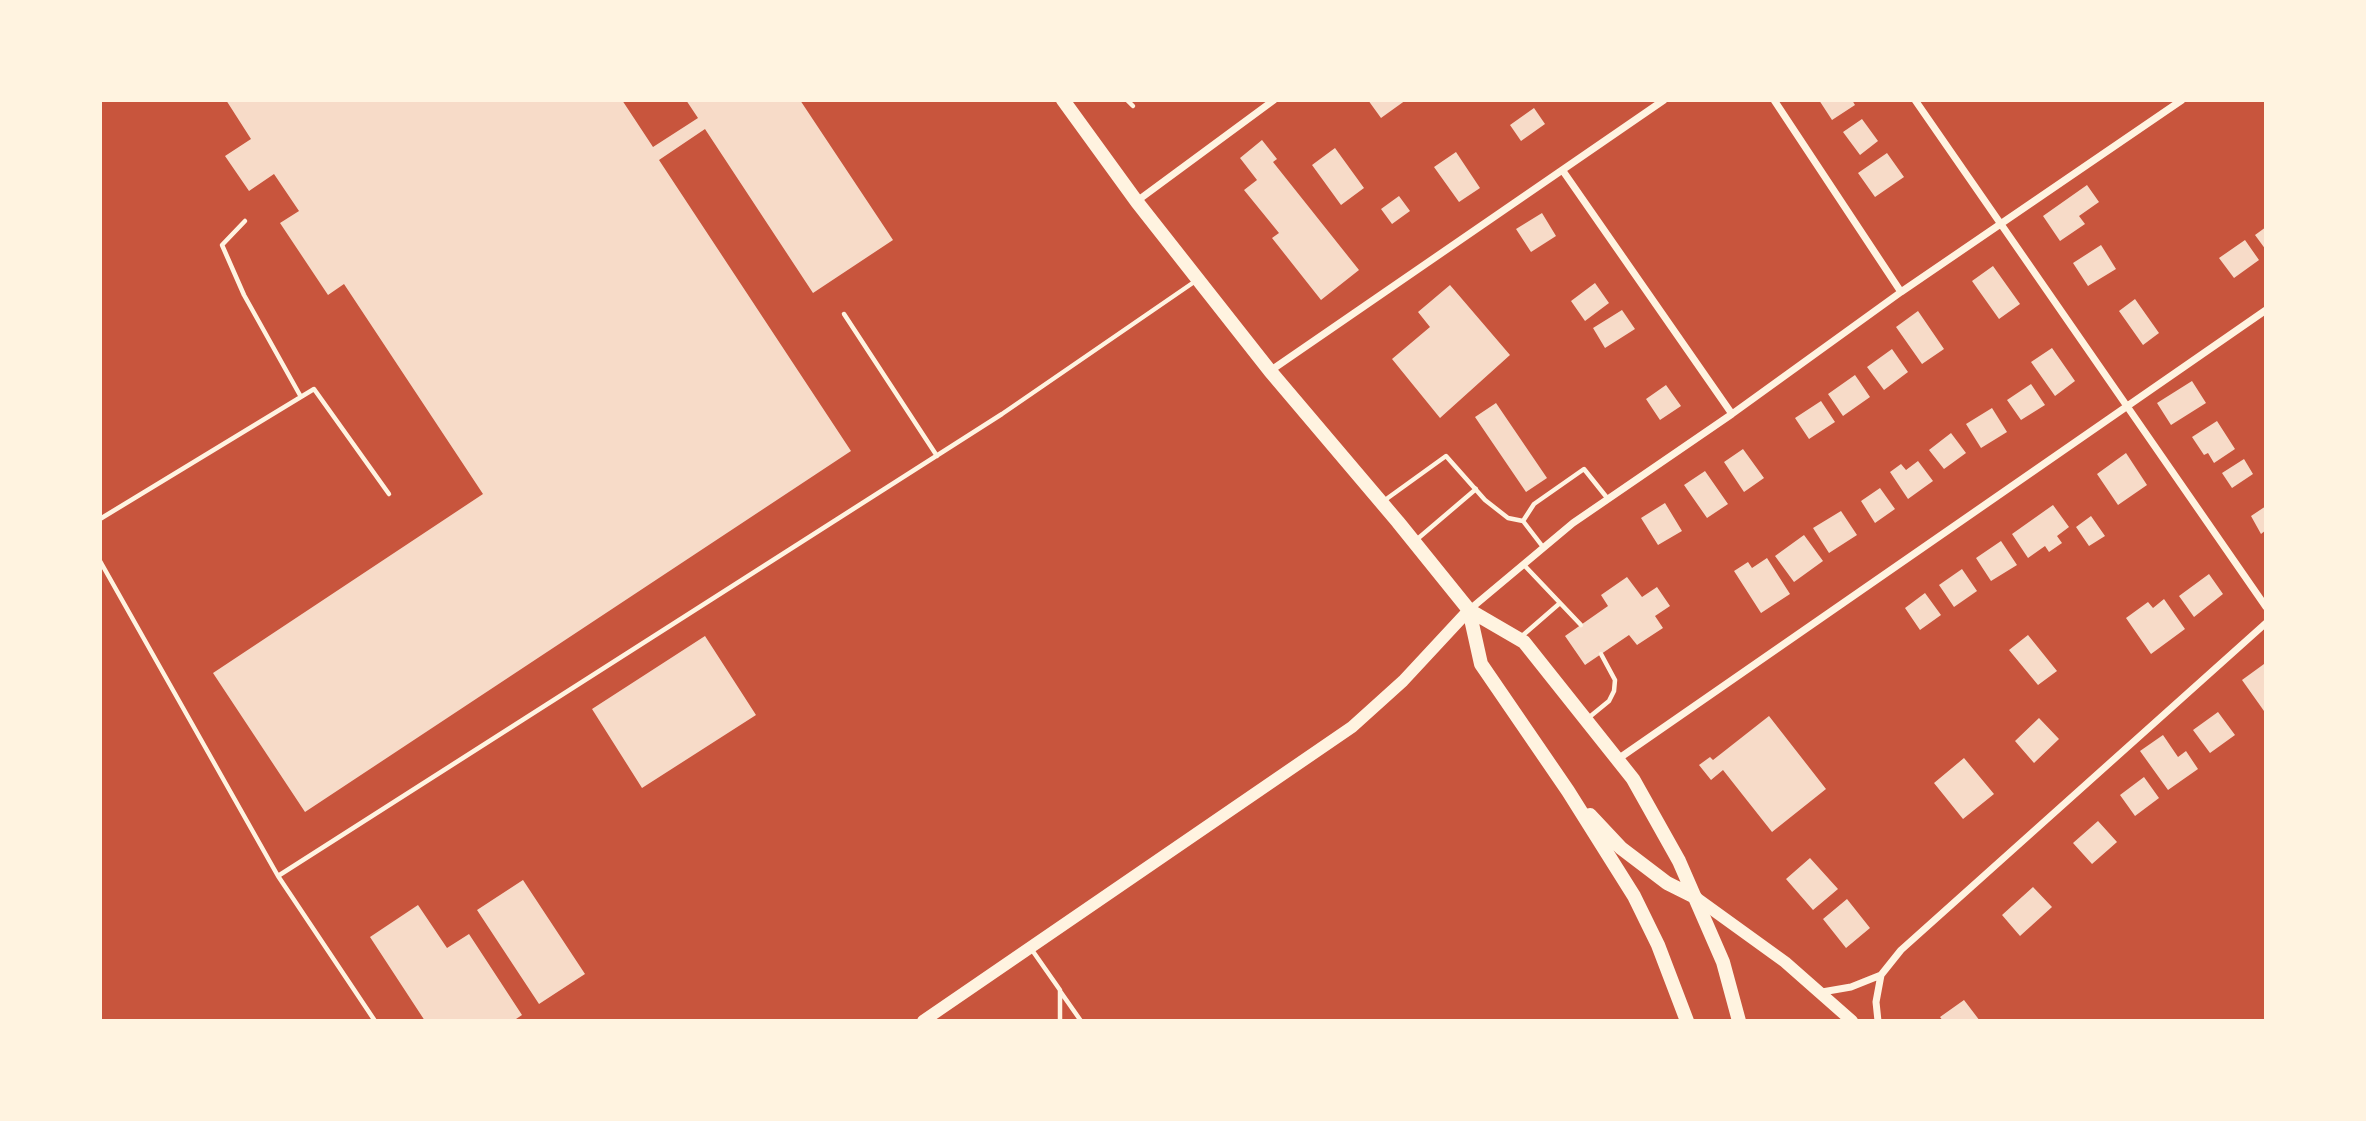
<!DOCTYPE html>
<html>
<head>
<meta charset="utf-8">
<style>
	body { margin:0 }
	#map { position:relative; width:2366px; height:1121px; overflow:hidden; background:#c8553d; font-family:"Public Sans",sans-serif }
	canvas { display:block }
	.frame { position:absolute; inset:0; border:102px solid #fff3e0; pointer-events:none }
</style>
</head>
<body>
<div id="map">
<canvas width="2366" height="1121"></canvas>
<div class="frame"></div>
</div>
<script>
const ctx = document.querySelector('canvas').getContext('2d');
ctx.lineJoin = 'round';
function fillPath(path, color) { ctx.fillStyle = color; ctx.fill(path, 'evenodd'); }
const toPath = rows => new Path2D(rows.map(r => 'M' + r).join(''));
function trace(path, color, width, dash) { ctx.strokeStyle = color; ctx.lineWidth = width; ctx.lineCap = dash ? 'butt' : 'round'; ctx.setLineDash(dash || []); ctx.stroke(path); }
fillPath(toPath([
	[226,100,622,100,653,147,698,118,686,100,800,100,893,240,813,293,705,129,659,160,851,451,305,812,213,673,483,494,344,284,328,295,280,223,299,211,274,174,249,191,225,156,251,139],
	[1368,100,1406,100,1381,118],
	[1819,100,1852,100,1855,105,1832,120],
	[1534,108,1545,124,1521,141,1510,125],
	[1862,119,1878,141,1860,155,1843,132],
	[1262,140,1277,159,1273,162,1359,270,1321,300,1272,238,1279,233,1244,190,1257,180,1240,158],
	[1335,148,1364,188,1341,205,1312,165],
	[1456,152,1480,188,1459,202,1434,167],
	[1887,153,1904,177,1875,197,1858,173],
	[2087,185,2099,202,2079,216,2085,224,2060,241,2043,216],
	[1399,196,1410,211,1392,224,1381,209],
	[1542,213,1556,236,1531,252,1516,229],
	[2266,227,2266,250,2255,235],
	[2245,240,2259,260,2234,278,2219,258],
	[2101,245,2116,269,2088,286,2073,263],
	[1993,266,2020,304,1999,319,1972,281],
	[1595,283,1609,303,1585,321,1571,301],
	[1450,285,1510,355,1440,418,1392,359,1430,327,1418,312],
	[2135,299,2159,333,2143,345,2119,311],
	[1622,310,1635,329,1605,348,1593,328],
	[1918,311,1944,349,1922,364,1896,327],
	[2052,348,2075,381,2055,396,2031,362],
	[1892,349,1908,372,1884,390,1867,367],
	[1855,375,1870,397,1843,416,1828,394],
	[2192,381,2206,403,2171,425,2157,403],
	[2031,384,2045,405,2021,420,2007,400],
	[1666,385,1681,406,1660,420,1646,399],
	[1821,401,1835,422,1809,439,1795,418],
	[1496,403,1547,478,1526,492,1475,417],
	[1992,408,2007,432,1981,448,1966,424],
	[2217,421,2235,449,2214,463,2208,453,2204,455,2192,437],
	[1951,433,1966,453,1944,469,1929,450],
	[1743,449,1764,478,1744,492,1724,462],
	[2126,453,2147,485,2118,505,2097,474],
	[2244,459,2253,474,2232,488,2222,473],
	[1918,461,1933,481,1908,499,1890,472,1901,464,1906,470],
	[1705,471,1728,504,1707,518,1684,485],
	[1880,488,1895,509,1875,523,1861,501],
	[1665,503,1682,531,1658,545,1641,518],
	[2053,505,2069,527,2057,536,2062,543,2049,552,2045,546,2028,558,2012,534],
	[2266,506,2266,530,2261,534,2251,516],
	[1841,511,1857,535,1829,553,1813,528],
	[2091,516,2105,536,2089,546,2076,527],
	[1804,535,1823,561,1794,582,1775,556],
	[2001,541,2017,565,1991,581,1976,558],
	[1767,558,1790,594,1761,613,1734,571,1748,562,1752,568],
	[1962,569,1977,591,1954,607,1939,585],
	[2209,574,2223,594,2194,617,2179,596],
	[1627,577,1642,597,1657,587,1670,606,1655,616,1663,628,1637,645,1629,635,1585,665,1565,636,1608,606,1601,595],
	[1925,593,1941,615,1920,630,1905,608],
	[2164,599,2185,629,2151,654,2126,618,2148,602,2153,608],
	[2028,635,2057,671,2038,685,2009,650],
	[705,636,756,715,642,788,592,709],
	[2264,664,2266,668,2266,709,2264,711,2242,680],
	[2218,712,2235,735,2210,753,2193,730],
	[1769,716,1826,789,1772,832,1723,770,1711,780,1699,765,1710,757,1713,760],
	[2039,718,2059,739,2034,763,2015,741],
	[2163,735,2178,757,2186,751,2198,769,2168,790,2140,751],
	[1964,758,1994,794,1963,819,1934,783],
	[2144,777,2159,798,2135,816,2120,795],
	[2098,821,2117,842,2092,864,2073,843],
	[1810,858,1838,889,1813,910,1786,879],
	[523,880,585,974,539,1004,477,910],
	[2033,887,2052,907,2020,936,2002,915],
	[1847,899,1870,928,1846,948,1823,919],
	[418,905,447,948,469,934,522,1015,513,1021,425,1021,370,937],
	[1964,1000,1980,1021,1943,1021,1940,1017]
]), '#f7dbc8');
trace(toPath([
	[1127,100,1133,106],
	[245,221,222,245,244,295,301,397],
	[844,314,937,456],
	[1385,500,1446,456,1485,500,1508,518,1523,521,1543,547],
	[100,519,314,389,389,494],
	[1523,521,1534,504,1584,469,1608,499],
	[1415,541,1476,489],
	[100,561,278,876,1002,414,1197,280],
	[1524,565,1581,625],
	[1522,636,1560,603],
	[1587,719,1609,701,1614,691,1615,680,1601,654],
	[278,876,375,1021],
	[1032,950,1060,990,1060,1021],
	[1060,991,1081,1021]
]), '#fff3e0', 4.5);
trace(toPath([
	[1774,100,1901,292],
	[1915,100,2266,607],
	[1563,171,1732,414],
	[1137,201,1274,100],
	[1270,371,1664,100],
	[1469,610,1573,523,1732,414,1901,292,2182,100],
	[1618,759,2266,310],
	[1822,992,1851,987,1881,975],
	[1878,1021,1876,1002,1881,975,1901,950,2266,623]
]), '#fff3e0', 7);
trace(toPath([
	[1695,897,1785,962,1852,1021],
	[923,1021,1352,727,1403,681,1469,610]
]), '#fff3e0', 12);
trace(toPath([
	[1063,100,1137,202,1270,371,1398,522,1469,610,1524,642,1633,779,1679,861,1723,962,1739,1021],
	[1469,610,1481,664,1568,791,1634,896,1658,945,1687,1021],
	[1590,815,1621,848,1667,883,1695,897]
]), '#fff3e0', 14);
</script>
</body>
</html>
